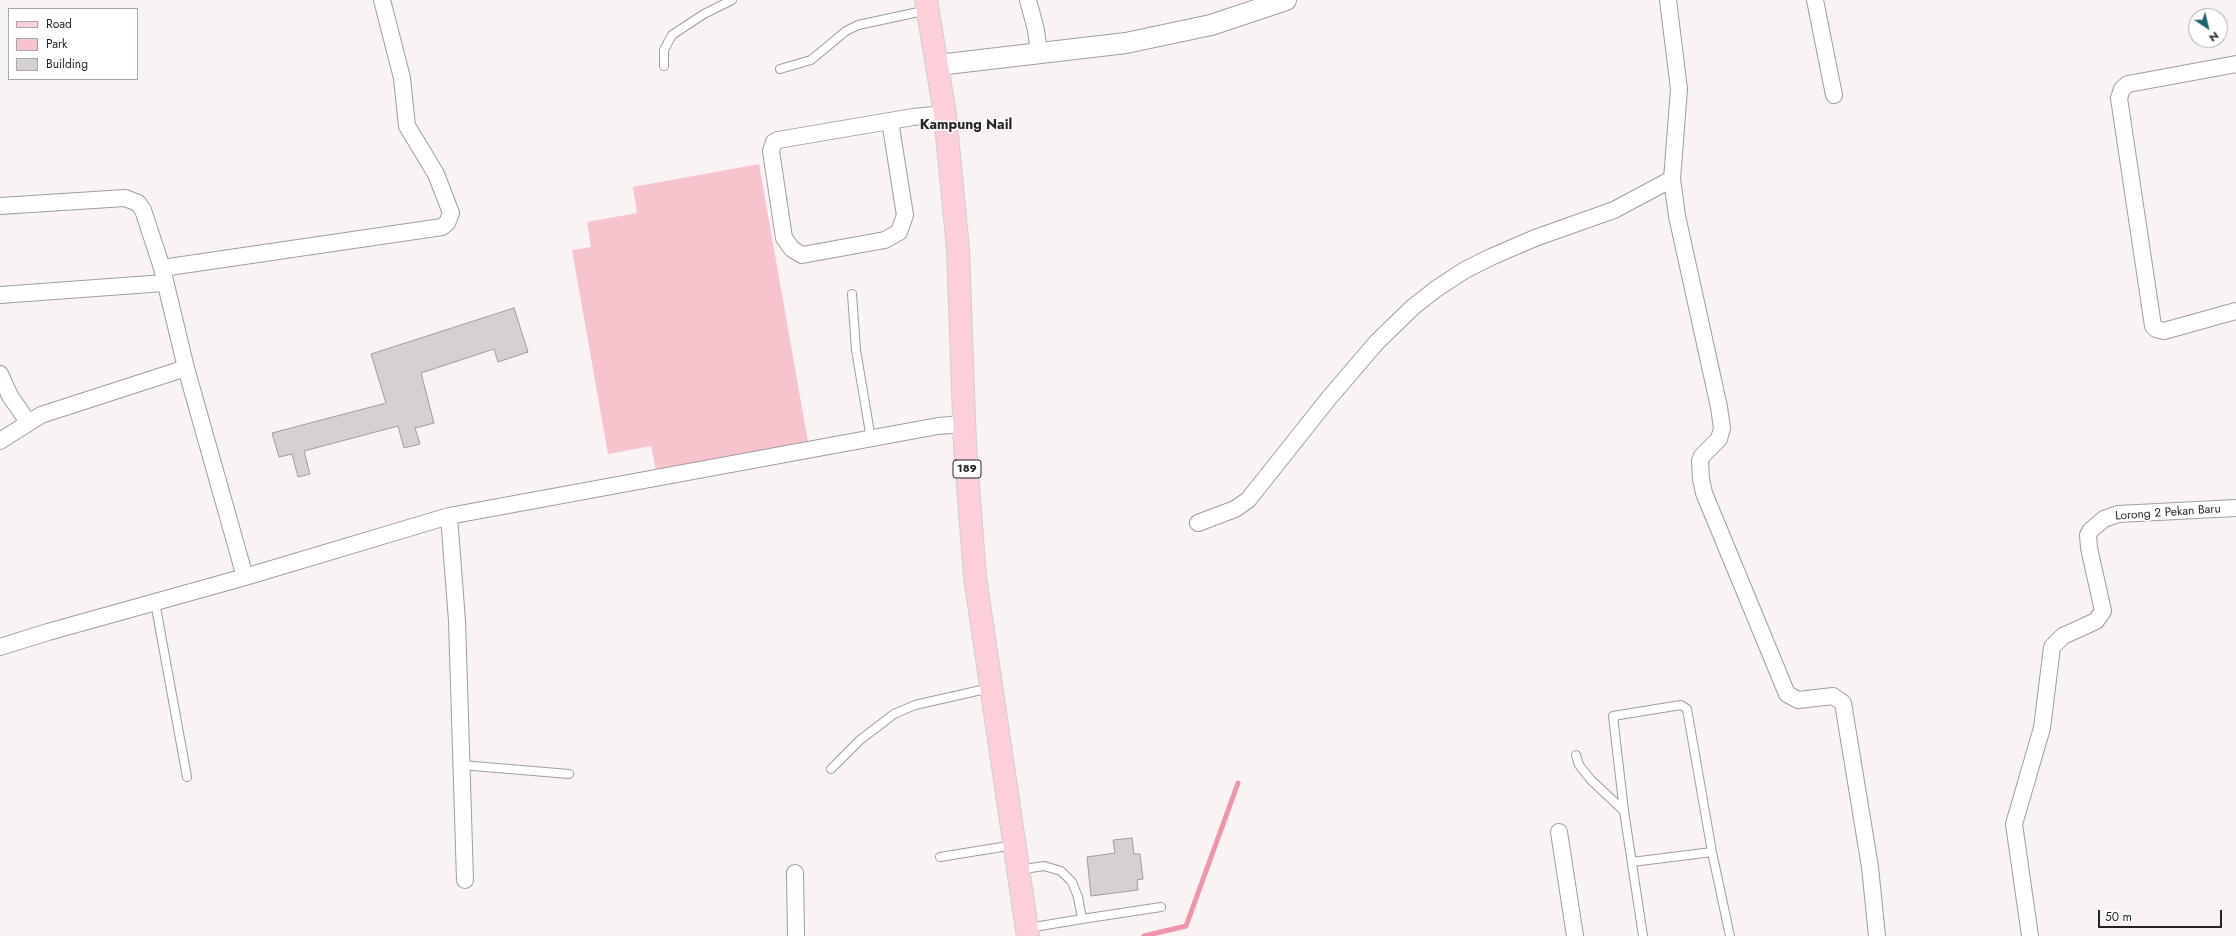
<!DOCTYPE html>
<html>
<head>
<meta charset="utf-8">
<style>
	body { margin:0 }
	#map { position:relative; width:2236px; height:936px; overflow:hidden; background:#f9f3f4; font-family:Jost,sans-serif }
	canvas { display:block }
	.legend { position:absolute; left:8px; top:8px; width:130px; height:72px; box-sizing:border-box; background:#fff; border:1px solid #a8a7a7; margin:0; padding:5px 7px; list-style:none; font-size:12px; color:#252323 }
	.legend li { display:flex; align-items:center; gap:8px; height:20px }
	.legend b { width:20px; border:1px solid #a8a7a7 }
	.north { position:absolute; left:2188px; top:8px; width:40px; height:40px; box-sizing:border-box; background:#fff; border:1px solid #a8a7a7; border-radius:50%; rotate:145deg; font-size:11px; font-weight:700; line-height:16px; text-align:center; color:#252323 }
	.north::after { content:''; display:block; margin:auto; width:14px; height:18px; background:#1d6473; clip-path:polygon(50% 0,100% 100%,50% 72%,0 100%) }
	.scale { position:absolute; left:2098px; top:910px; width:124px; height:18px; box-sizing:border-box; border:2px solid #252323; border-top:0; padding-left:5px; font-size:12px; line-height:14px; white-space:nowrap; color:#252323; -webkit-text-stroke:3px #fff; paint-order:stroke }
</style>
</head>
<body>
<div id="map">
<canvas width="2236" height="936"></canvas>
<ul class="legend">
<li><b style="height:5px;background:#fdcfd9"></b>Road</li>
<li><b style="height:11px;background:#f7c3cd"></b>Park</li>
<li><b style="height:11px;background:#d6d0d1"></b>Building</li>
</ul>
<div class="north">N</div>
<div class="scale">50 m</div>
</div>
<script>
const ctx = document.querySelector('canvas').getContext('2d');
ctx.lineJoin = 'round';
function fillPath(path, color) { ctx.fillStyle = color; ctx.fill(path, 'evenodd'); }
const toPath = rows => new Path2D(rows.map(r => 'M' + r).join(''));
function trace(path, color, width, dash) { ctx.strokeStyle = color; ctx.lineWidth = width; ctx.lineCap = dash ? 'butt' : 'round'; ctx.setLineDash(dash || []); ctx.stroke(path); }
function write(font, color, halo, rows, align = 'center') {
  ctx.font = font + ' Jost,sans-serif'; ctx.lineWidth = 3; ctx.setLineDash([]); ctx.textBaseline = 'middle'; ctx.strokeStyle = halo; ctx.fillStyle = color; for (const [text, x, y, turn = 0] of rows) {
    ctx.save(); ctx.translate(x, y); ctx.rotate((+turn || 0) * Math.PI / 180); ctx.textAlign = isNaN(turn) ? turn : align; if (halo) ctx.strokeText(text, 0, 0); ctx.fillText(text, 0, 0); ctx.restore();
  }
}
fillPath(toPath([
	[759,164,808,442,656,470,651,446,608,454,572,250,591,247,587,222,637,213,633,187]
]), '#f7c3cd');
trace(toPath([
	[1144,936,1186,926,1238,783]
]), '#f194a9', 5);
const building = toPath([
	[514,308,528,352,498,362,494,349,421,373,434,423,415,428,420,444,404,448,398,426,304,451,310,474,298,477,292,454,279,457,272,433,386,403,371,354,514,308],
	[1132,838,1134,854,1140,854,1143,879,1137,880,1138,890,1091,896,1087,857,1115,853,1113,840,1132,838]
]);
fillPath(building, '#d6d0d1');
trace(building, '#a09a9b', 1);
const service = toPath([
	[664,66,664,50,672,35,704,14,732,0],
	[780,69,811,60,846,31,858,25,928,10],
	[852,294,856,350,871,439],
	[155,602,187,777],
	[1576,755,1579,765,1591,780,1624,811],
	[461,765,569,774],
	[831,769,860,740,894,714,915,705,990,688],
	[940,857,1014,845],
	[1632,862,1712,852],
	[1018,870,1044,866,1061,871,1072,882,1078,897,1082,919,1028,928],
	[1082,919,1161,907],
	[1643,936,1624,811,1613,716,1681,705,1687,709,1712,852,1730,936]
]);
const minor = toPath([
	[1028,0,1036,30,1039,53],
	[1668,0,1679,89,1672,179,1677,216,1719,407,1722,428,1719,439,1702,456,1700,461,1701,479,1704,493,1787,694,1798,700,1833,696,1843,703,1870,867,1877,936],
	[1815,0,1834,95],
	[2236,64,2128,84,2122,89,2119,98,2153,326,2156,329,2164,331,2236,311],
	[890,121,905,215,899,232,885,240,802,255,792,249,784,238,771,151,774,142,778,140,913,117,945,114],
	[0,206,125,198,138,203,143,210,162,268,186,368,245,577],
	[162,268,442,227,447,223,451,213,436,174,407,126,402,78,382,0],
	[0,295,164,283],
	[0,374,10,396,28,422],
	[0,441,41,415,186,368],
	[449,516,457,621,465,880],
	[1198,523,1235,509,1248,500,1329,398,1377,342,1413,307,1436,289,1465,270,1491,257,1535,238,1614,210,1672,179],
	[0,647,48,632,245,577,449,516,938,426,965,424],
	[1559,832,1575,936],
	[795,873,796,936],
	[2030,936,2014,824,2042,728,2052,647,2063,636,2096,621,2103,611,2089,548,2088,535,2091,530,2104,519,2118,514,2236,508]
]);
const tertiary = toPath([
	[938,65,1126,43,1211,25,1286,0]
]);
const primary = toPath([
	[926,0,945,114,958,249,965,445,975,577,1028,936]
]);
trace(service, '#a19b9c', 10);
trace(minor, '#a19b9c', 18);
trace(tertiary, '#a19b9c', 22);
trace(primary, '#cfcfcf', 24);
trace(service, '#fff', 8);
trace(minor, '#fff', 16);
trace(tertiary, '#fff', 20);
trace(primary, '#fdcfd9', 22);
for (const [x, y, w] of [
	[967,469,28]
]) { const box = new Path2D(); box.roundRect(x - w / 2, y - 9, w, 18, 3); ctx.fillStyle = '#fff'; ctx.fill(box); trace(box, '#252323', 1); }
write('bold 11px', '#252323', null, [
	["189",967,469]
]);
write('12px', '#252323', '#fff', [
	["Lorong 2 Pekan Baru",2168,513,-4]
]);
write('bold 14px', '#252323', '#fff', [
	["Kampung Nail",966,126]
]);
</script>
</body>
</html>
